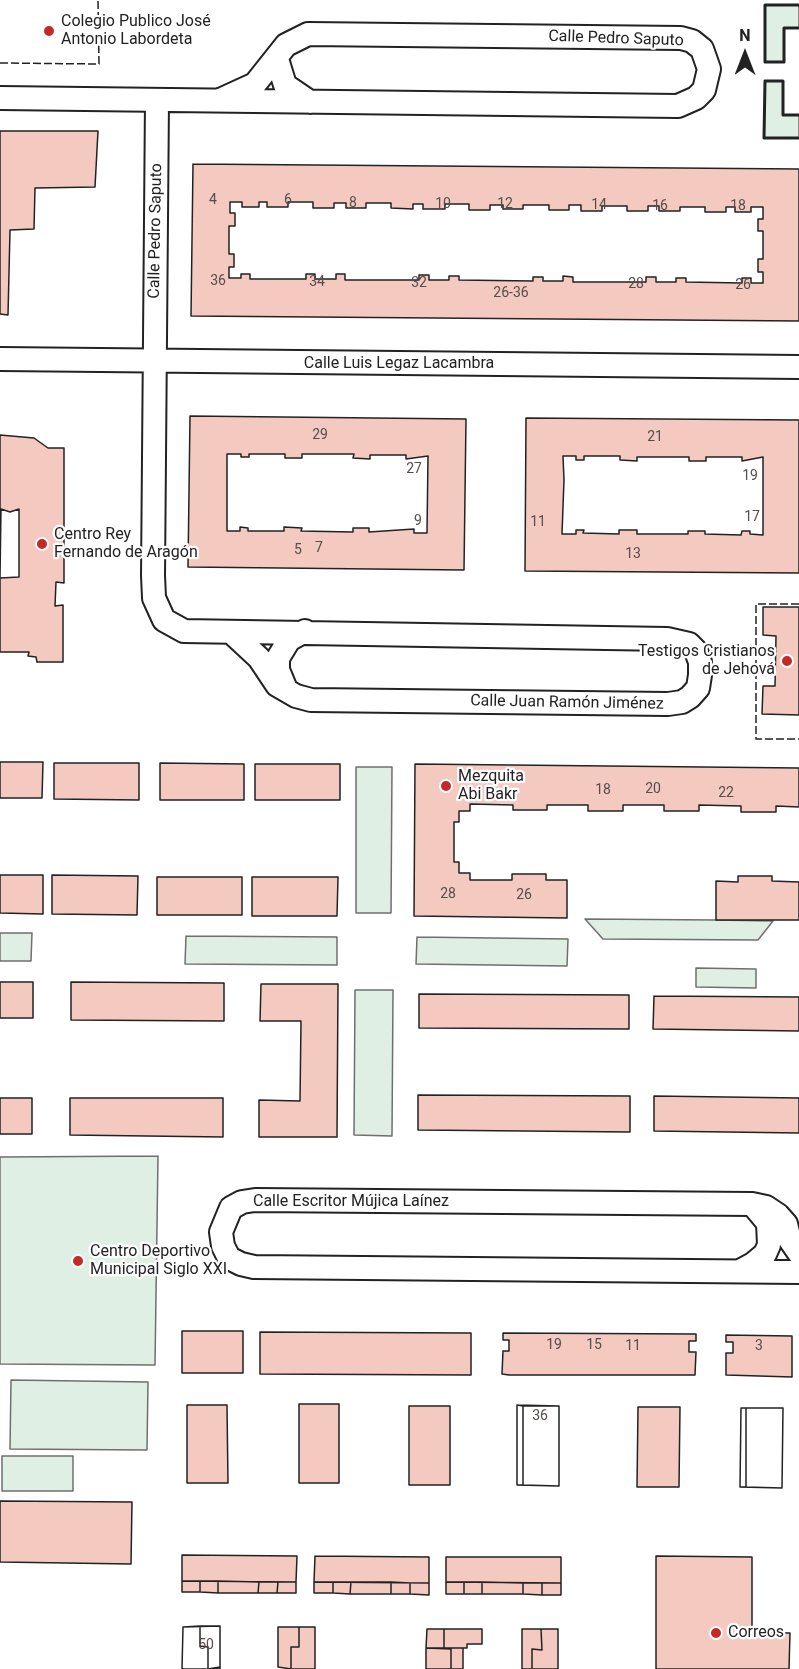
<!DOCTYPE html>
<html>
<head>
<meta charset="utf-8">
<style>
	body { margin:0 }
	#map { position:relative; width:799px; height:1669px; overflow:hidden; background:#fff; font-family:Roboto,sans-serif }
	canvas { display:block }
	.north { position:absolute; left:715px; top:24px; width:60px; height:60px; -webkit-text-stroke:4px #fff; paint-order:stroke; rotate:0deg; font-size:16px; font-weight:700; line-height:24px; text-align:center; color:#222 }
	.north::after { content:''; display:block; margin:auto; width:21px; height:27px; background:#222; clip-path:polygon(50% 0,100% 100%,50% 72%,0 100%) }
</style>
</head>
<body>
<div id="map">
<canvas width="799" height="1669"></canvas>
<div class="north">N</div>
</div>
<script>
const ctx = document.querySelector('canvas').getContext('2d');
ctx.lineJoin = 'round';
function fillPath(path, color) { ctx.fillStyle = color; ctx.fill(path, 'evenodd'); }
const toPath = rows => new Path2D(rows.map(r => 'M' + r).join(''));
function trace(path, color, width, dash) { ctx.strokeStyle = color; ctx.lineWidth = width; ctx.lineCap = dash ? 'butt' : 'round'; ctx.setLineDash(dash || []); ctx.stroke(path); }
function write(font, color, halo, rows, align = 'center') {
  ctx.font = font + ' Roboto,sans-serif'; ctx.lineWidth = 4.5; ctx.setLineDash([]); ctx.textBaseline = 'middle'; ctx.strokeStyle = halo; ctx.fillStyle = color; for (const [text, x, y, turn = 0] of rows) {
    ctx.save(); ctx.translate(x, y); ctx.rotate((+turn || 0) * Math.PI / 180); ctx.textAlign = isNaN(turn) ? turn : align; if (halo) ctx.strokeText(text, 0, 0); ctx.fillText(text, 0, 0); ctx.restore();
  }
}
const green = toPath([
	[765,5,799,5,799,28,784,28,784,62,765,62,765,5],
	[765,81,783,81,783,115,799,115,799,138,764,138,765,81],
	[356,767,392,767,391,913,356,913,356,767],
	[585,919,716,920,773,921,758,940,603,939,585,919],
	[0,933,32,933,31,961,0,961,0,933],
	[186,936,337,937,337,965,185,964,186,936],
	[417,937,568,939,567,966,416,964,417,937],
	[696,968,756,969,756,988,696,987,696,968],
	[355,990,393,990,392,1136,354,1135,355,990],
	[158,1156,155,1365,0,1364,0,1157,158,1156],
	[11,1380,148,1382,147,1450,10,1449,11,1380],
	[2,1456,73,1456,73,1491,2,1491,2,1456]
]);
fillPath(green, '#e0efe3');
trace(green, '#6f6f6f', 1.5);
const building = toPath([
	[0,131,98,131,95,187,35,188,34,229,10,230,8,315,0,314,0,131],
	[193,164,799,169,799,321,191,316,193,164],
	[230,202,242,202,242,207,259,207,259,202,267,202,267,207,288,207,288,202,313,202,313,208,334,208,334,203,346,203,346,208,366,208,366,203,391,203,391,208,413,209,413,204,423,204,423,209,445,209,445,204,469,204,469,210,490,210,490,205,503,205,503,209,523,209,523,205,549,205,549,210,569,210,569,205,581,205,581,211,602,211,602,206,627,206,627,211,648,211,648,206,659,206,659,211,680,211,680,207,705,207,705,212,726,212,726,207,735,207,735,212,751,212,751,207,763,207,763,219,758,219,758,231,763,231,763,259,758,259,758,272,763,272,763,283,751,283,751,278,742,278,742,283,686,282,686,278,676,278,676,282,656,282,656,277,646,277,646,282,573,282,573,277,563,276,563,281,543,281,543,277,533,277,533,281,459,280,459,276,449,276,449,280,429,280,429,275,419,275,419,280,345,280,345,274,336,274,336,279,315,279,315,274,306,274,306,279,250,279,250,274,241,274,241,278,229,278,229,267,234,267,234,254,229,254,229,226,235,226,235,213,230,213,230,202],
	[190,416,466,419,464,570,188,567,190,416],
	[227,454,241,454,241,457,249,457,249,454,285,454,285,458,302,458,302,454,354,454,353,458,370,459,370,455,406,455,406,459,428,456,427,533,414,533,414,529,369,532,369,528,353,528,353,532,301,531,302,528,284,527,284,531,248,531,248,528,240,527,240,531,227,531,227,454],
	[526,418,799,420,799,573,525,571,526,418],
	[563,456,576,456,576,460,584,460,584,456,620,456,620,460,637,461,637,457,689,457,689,461,706,461,706,457,742,457,742,461,763,457,763,535,750,534,750,531,742,531,741,535,705,534,705,531,688,531,688,534,637,534,637,530,619,530,619,534,583,533,584,530,576,530,576,534,562,534,564,480,563,456],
	[0,435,34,438,48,448,64,448,64,583,56,582,55,606,63,605,63,662,37,662,36,657,28,656,29,652,0,652,0,435],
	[1,509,10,512,19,509,19,577,0,578,1,509],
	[763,607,799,607,799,715,762,714,763,686,775,686,776,636,763,635,763,607],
	[0,762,43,762,42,798,0,798,0,762],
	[54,763,139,763,139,800,54,799,54,763],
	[160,763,244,764,244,800,160,800,160,763],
	[255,764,340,764,340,800,255,800,255,764],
	[415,764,799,768,799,807,776,806,776,812,741,812,741,806,699,805,699,811,664,811,664,805,623,805,623,811,588,811,588,805,547,805,547,810,513,810,513,805,470,804,470,811,459,811,459,822,454,822,454,862,459,862,459,873,470,873,470,880,512,880,512,874,546,874,546,880,567,880,567,918,414,916,415,764],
	[0,875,43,875,43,914,0,913,0,875],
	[52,875,138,876,137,915,52,914,52,875],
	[738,876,772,876,772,881,799,882,799,920,716,920,716,881,738,882,738,876],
	[157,877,242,877,242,915,157,915,157,877],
	[252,877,338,877,337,916,252,916,252,877],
	[0,982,33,982,33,1018,0,1018,0,982],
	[71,982,224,983,224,1021,71,1020,71,982],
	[261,984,338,984,337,1137,259,1137,259,1100,300,1101,301,1021,260,1021,261,984],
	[419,994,629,995,629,1029,419,1028,419,994],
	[654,996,799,997,799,1031,653,1029,654,996],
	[418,1095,630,1096,630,1132,418,1130,418,1095],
	[654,1096,799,1098,799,1133,654,1131,654,1096],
	[0,1098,32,1098,32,1134,0,1134,0,1098],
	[70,1098,223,1098,223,1137,70,1135,70,1098],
	[182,1331,243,1331,243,1373,182,1373,182,1331],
	[260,1332,471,1333,471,1375,260,1374,260,1332],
	[503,1333,696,1334,696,1341,689,1341,689,1352,696,1352,695,1375,509,1375,502,1374,503,1351,509,1351,509,1340,503,1340,503,1333],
	[726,1335,792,1336,792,1377,726,1375,726,1353,733,1353,733,1342,726,1342,726,1335],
	[299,1404,339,1404,339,1483,299,1483,299,1404],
	[187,1405,227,1405,228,1483,187,1483,187,1405],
	[517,1405,523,1406,523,1485,517,1485,517,1405],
	[517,1405,559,1406,559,1486,517,1485,517,1405],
	[409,1406,450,1406,450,1485,409,1485,409,1406],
	[523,1406,559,1406,559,1486,523,1485,523,1406],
	[638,1407,680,1407,679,1487,637,1487,638,1407],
	[741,1408,746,1408,746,1487,740,1487,741,1408],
	[741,1408,783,1408,782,1488,740,1487,741,1408],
	[746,1408,783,1408,782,1488,746,1487,746,1408],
	[0,1501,132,1502,131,1564,0,1562,0,1501],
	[182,1555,297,1556,296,1582,182,1581,182,1555],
	[315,1556,429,1557,429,1583,314,1582,315,1556],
	[656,1556,752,1557,752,1633,790,1633,789,1669,656,1669,656,1556],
	[446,1557,561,1557,561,1583,446,1582,446,1557],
	[182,1581,200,1581,200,1592,182,1592,182,1581],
	[200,1581,218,1581,218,1593,200,1592,200,1581],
	[218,1581,259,1582,258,1593,218,1593,218,1581],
	[259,1582,278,1582,277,1593,258,1593,259,1582],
	[278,1582,296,1582,296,1593,277,1593,278,1582],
	[314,1582,333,1582,333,1593,314,1593,314,1582],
	[333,1582,351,1582,350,1594,333,1593,333,1582],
	[351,1582,391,1582,391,1594,350,1594,351,1582],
	[391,1582,410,1583,410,1594,391,1594,391,1582],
	[446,1582,464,1582,464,1594,446,1594,446,1582],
	[464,1582,482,1582,482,1594,464,1594,464,1582],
	[482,1582,523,1583,523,1594,482,1594,482,1582],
	[410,1583,429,1583,429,1595,410,1594,410,1583],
	[523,1583,542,1583,542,1595,523,1594,523,1583],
	[542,1583,561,1583,561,1595,542,1595,542,1583],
	[200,1626,220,1626,220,1667,208,1669,208,1647,200,1646,200,1626],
	[200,1626,200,1646,208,1647,208,1669,182,1669,183,1627,200,1626],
	[220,1626,220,1669,182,1669,183,1627,220,1626],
	[278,1627,299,1627,299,1647,291,1647,291,1669,278,1667,278,1627],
	[299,1627,315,1627,315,1669,291,1669,291,1647,299,1647,299,1627],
	[427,1629,444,1629,444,1648,426,1648,427,1629],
	[444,1629,482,1629,482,1644,467,1644,467,1648,444,1648,444,1629],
	[522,1629,541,1629,542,1650,532,1649,532,1669,522,1669,522,1629],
	[541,1629,558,1629,558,1669,532,1669,532,1649,542,1650,541,1629],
	[426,1648,451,1649,451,1669,426,1669,426,1648],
	[444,1648,463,1648,463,1669,451,1669,451,1649,444,1648]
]);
fillPath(building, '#f3c9c0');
trace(building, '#222', 1.5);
const street = toPath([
	[277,59,285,85,310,102],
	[0,98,678,106,696,98,704,90,709,69,702,49,692,41,681,38,308,34,286,45,255,84,220,100],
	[157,100,153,575,154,598,164,620,184,631,667,639,689,644,696,651,700,662,700,675,698,688,690,697,682,702,668,704,311,700,296,696,277,685,259,658,231,632],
	[0,359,799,367],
	[285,687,278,670,278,658,289,640,305,631],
	[799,1253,790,1240,786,1224,778,1215,766,1207,752,1204,255,1200,242,1202,231,1208,221,1232,223,1246,229,1258,241,1264,254,1267,799,1272],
	[740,1271,753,1264,765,1254,769,1245,768,1223,752,1204]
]);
trace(street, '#222', 26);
trace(street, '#fff', 22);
trace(toPath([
	[0,63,99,64,98,0],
	[799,604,756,604,756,739,799,739]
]), '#222', 1.5, [8, 3]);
trace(toPath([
	[799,5,765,5,765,62,784,62,784,28,799,28],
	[799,115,783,115,783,81,765,81,764,138,799,138]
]), '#222', 3);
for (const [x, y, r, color] of [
	[49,31,6,"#c62828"],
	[42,544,6,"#c62828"],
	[787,661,6,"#c62828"],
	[446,786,6,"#c62828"],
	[78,1261,6,"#c62828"],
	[716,1633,6,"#c62828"]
]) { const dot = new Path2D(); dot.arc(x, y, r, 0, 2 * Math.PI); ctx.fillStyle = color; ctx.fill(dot); trace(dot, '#fff', 2); }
write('14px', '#564c4a', null, [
	["4",213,200],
	["6",288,200],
	["8",353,203],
	["10",443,204],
	["12",505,204],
	["14",599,205],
	["16",660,206],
	["18",738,206],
	["36",218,281],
	["34",317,282],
	["32",419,283],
	["28",636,284],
	["26",743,285],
	["26-36",511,293],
	["29",320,435],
	["21",655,437],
	["27",414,469],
	["19",750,476],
	["17",752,517],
	["9",418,521],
	["11",538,522],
	["7",319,548],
	["5",298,550],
	["13",633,554],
	["20",653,789],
	["18",603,790],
	["22",726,793],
	["28",448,894],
	["26",524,895],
	["19",554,1345],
	["15",594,1345],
	["11",633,1346],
	["3",759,1346],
	["36",540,1416],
	["50",206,1645]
]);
write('16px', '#222', '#fff', [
	["Colegio Publico José",61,22],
	["Antonio Labordeta",61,40],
	["Centro Rey",54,535],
	["Fernando de Aragón",54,553],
	["Testigos Cristianos",775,652,"right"],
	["de Jehová",775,670,"right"],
	["Mezquita",458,777],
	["Abi Bakr",458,795],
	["Centro Deportivo",90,1252],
	["Municipal Siglo XXI",90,1270],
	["Correos",728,1633]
], 'left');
write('16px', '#222', '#fff', [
	["Calle Pedro Saputo",616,39,2],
	["Calle Pedro Saputo",156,231,-89],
	["Calle Luis Legaz Lacambra",399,364],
	["Calle Juan Ramón Jiménez",567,703,1],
	["Calle Escritor Mújica Laínez",351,1202]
]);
</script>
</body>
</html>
